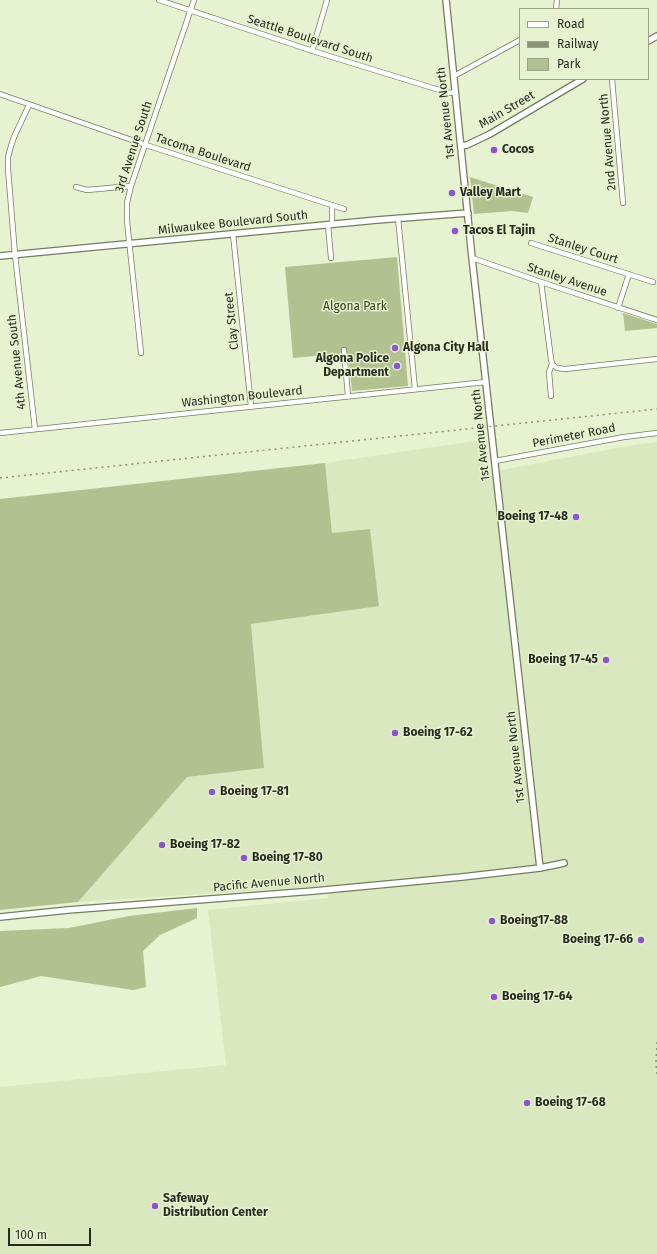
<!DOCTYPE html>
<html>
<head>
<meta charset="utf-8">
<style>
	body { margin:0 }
	#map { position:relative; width:657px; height:1254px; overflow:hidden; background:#e7f2d0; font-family:"Fira Sans",sans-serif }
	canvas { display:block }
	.legend { position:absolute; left:519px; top:8px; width:130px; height:72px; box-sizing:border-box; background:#e7f2d0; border:1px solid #9aa289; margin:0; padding:5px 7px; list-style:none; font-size:12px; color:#272b1e }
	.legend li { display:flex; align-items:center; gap:8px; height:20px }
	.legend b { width:20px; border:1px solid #9aa289 }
	.scale { position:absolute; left:8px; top:1228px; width:83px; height:18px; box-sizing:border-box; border:2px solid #272b1e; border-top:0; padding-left:5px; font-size:12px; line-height:14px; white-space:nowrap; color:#272b1e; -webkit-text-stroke:3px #e7f2d0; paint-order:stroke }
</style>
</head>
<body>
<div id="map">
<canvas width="657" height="1254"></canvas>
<ul class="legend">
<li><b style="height:5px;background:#fff"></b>Road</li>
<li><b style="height:5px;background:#8a927a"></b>Railway</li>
<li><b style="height:11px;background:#b1c18f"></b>Park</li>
</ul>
<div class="scale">100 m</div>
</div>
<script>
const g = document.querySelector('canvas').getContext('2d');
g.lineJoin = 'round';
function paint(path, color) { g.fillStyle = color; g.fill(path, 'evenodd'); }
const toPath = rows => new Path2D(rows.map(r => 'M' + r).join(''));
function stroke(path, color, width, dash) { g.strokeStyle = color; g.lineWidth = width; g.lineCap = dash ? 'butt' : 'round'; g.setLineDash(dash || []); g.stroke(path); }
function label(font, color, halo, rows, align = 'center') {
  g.font = font + ' "Fira Sans",sans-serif'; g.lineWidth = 3; g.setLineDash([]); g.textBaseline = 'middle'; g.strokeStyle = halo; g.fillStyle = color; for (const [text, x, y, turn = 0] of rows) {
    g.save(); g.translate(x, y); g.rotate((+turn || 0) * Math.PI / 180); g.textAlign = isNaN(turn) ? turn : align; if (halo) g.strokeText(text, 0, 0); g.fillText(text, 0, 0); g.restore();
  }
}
paint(toPath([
	[482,440,486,473,627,446,657,442,657,1254,0,1254,0,1087,226,1065,208,910,328,898,326,886,78,902,187,777,264,768,251,624,379,605,369,529,332,534,325,463]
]), '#dae8bf');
paint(toPath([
	[470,177,533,197,528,213,512,211,474,214],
	[397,257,408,386,352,391,348,353,293,358,285,267],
	[623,313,657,324,657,328,625,331],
	[325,463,332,533,370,529,379,606,251,624,264,768,187,777,78,902,0,910,0,499],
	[197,908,197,918,160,935,143,951,146,987,133,990,41,976,0,987,0,931,69,928,129,916]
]), '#b1c18f');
const minor = toPath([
	[159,0,316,52,449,93,455,92],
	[556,9,557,0],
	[312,51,327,0],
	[454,76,520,40],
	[612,79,623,203],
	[0,94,146,145,344,209],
	[29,105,14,137,11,146,8,157,8,169,15,255,35,429],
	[76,187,87,190,131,186],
	[398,218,415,389],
	[332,224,332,205],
	[328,225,331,258],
	[233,234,251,406],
	[531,243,653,282],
	[472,258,541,282,657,320],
	[541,282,551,359,552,364,549,372,551,396],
	[618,308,629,274],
	[344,350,348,396],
	[141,353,127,221,127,203,131,186,194,0],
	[552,364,557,368,565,369,657,359],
	[0,433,486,382],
	[495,461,624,437,657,433]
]);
const tertiary = toPath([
	[446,0,472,258,540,868],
	[648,41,657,36],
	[461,146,467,145,490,134,583,79],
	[0,256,377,220,468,213],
	[0,917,68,910,314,891,462,877,540,868,564,863]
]);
stroke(minor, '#737d5f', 6);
stroke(tertiary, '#737d5f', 8);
stroke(minor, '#fff', 4.5);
stroke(tertiary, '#fff', 5.5);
stroke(toPath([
	[0,478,657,409],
	[657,1042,656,1064,657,1074]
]), '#8a927a', 1.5, [2, 4]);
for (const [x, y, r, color] of [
	[494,150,4,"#8c55cc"],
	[452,193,4,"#8c55cc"],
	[455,231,4,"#8c55cc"],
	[395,348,4,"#8c55cc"],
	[397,366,4,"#8c55cc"],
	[576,517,4,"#8c55cc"],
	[606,660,4,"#8c55cc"],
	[395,733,4,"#8c55cc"],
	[212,792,4,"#8c55cc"],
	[162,845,4,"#8c55cc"],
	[244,858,4,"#8c55cc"],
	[492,921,4,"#8c55cc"],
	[641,940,4,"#8c55cc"],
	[494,997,4,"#8c55cc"],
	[527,1103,4,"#8c55cc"],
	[155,1206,4,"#8c55cc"]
]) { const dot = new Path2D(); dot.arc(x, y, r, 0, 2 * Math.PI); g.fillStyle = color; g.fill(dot); stroke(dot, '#e7f2d0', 1.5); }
label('12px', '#272b1e', '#e7f2d0', [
	["Seattle Boulevard South",310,39,18],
	["Main Street",507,110,-30],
	["1st Avenue North",446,113,-96],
	["2nd Avenue North",608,142,-95],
	["3rd Avenue South",134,147,-72],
	["Tacoma Boulevard",203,153,18],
	["Milwaukee Boulevard South",233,223,-6],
	["Stanley Court",583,249,18],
	["Stanley Avenue",567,280,18],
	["Clay Street",232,321,-96],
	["4th Avenue South",17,362,-96],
	["Washington Boulevard",242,397,-6],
	["1st Avenue North",481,435,-96],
	["Perimeter Road",574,436,-11],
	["1st Avenue North",516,757,-96],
	["Pacific Avenue North",269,883,-5]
]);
label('bold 12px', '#272b1e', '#e7f2d0', [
	["Cocos",502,150],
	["Valley Mart",460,193],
	["Tacos El Tajin",463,231],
	["Algona City Hall",403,348],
	["Algona Police",389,359,"right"],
	["Department",389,373,"right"],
	["Boeing 17-48",568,517,"right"],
	["Boeing 17-45",598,660,"right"],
	["Boeing 17-62",403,733],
	["Boeing 17-81",220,792],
	["Boeing 17-82",170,845],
	["Boeing 17-80",252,858],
	["Boeing17-88",500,921],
	["Boeing 17-66",633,940,"right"],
	["Boeing 17-64",502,997],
	["Boeing 17-68",535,1103],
	["Safeway",163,1199],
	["Distribution Center",163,1213]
], 'left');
label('12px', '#333d19', '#e7f2d0', [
	["Algona Park",355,307]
]);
</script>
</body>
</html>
